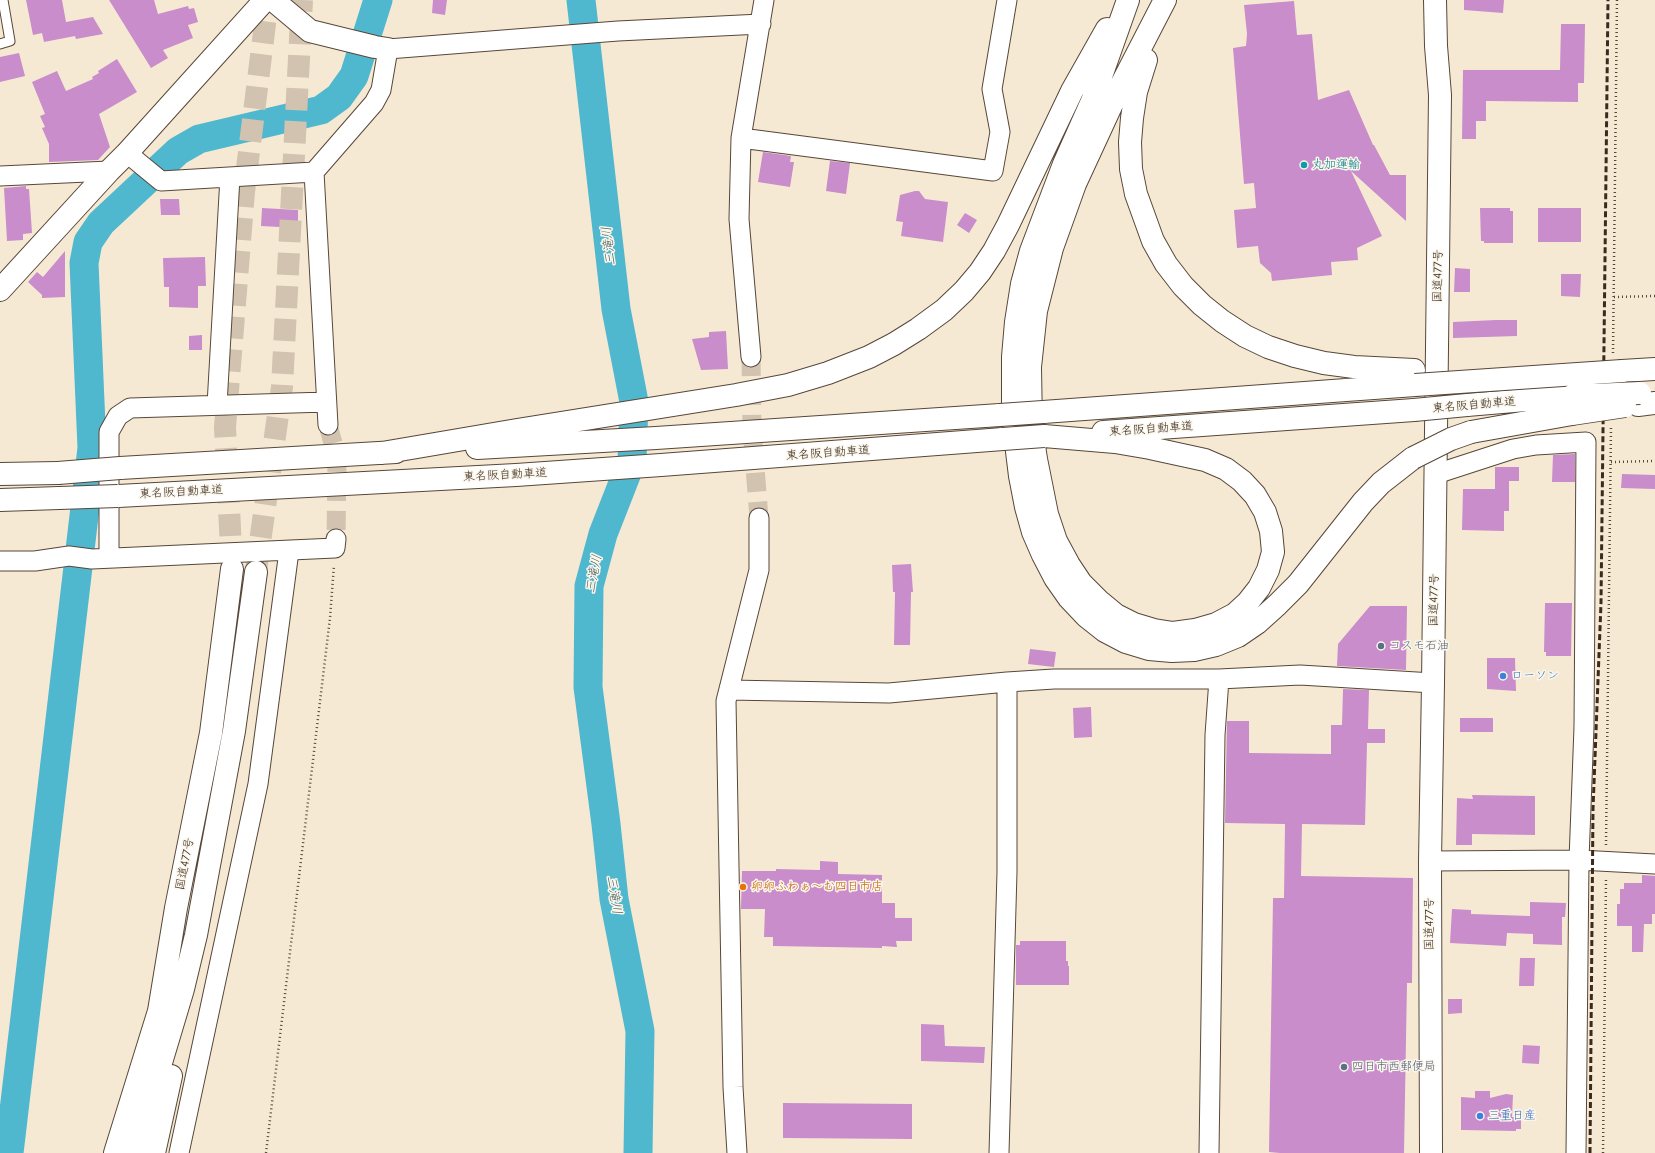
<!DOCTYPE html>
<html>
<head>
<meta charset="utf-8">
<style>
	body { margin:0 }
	canvas { display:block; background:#f6e9d3 }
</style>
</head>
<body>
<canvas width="1655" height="1153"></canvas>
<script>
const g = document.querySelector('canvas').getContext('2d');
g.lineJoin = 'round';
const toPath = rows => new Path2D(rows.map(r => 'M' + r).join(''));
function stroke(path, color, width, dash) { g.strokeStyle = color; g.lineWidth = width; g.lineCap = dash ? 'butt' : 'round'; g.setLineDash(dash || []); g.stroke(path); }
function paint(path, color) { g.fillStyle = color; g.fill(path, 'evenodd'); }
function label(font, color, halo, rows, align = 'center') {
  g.font = font + ' "Comic Neue","Klee One",sans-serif'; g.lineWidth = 3; g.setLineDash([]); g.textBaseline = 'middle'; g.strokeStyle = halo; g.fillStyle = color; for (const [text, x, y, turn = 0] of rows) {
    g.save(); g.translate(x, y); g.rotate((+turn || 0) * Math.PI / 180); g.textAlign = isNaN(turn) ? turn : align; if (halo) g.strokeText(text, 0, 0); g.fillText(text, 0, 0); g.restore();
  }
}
stroke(toPath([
	[581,0,616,309,634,402,632,460,603,534,589,586,588,687,606,824,614,899,640,1031,638,1153],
	[9,1153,92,448,84,263,88,242,101,223,178,151,199,139,321,110,339,97,354,76,378,0]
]), '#50b8ce', 29);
paint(toPath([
	[26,0,62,0,66,22,93,17,103,34,76,39,75,36,44,42,42,33,33,35],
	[109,0,154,0,158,14,188,6,189,9,194,8,198,22,188,25,193,38,163,50,168,58,151,68],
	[433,0,447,0,445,15,432,13],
	[1464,0,1504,0,1503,13,1464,10],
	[1294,1,1297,35,1312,34,1318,100,1349,90,1373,145,1374,145,1390,175,1406,175,1406,221,1351,171,1382,236,1357,248,1358,260,1331,262,1332,275,1272,281,1271,273,1260,263,1258,246,1237,248,1234,210,1256,208,1254,183,1244,184,1233,48,1246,46,1247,34,1244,5],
	[1561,24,1585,24,1584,83,1578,83,1578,102,1486,101,1486,121,1476,121,1476,139,1462,139,1463,70,1560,70],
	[19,53,25,76,0,82,0,57],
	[117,59,137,92,99,114,110,147,98,160,49,162,49,144,42,128,45,127,40,116,45,114,32,82,57,71,66,91,93,79,92,77,99,73,98,71],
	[763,152,791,156,790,162,794,162,790,187,758,182],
	[830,161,850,163,846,194,826,191],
	[26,186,26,189,29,189,32,233,23,234,23,240,7,241,4,188],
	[915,191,919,191,925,199,948,202,943,242,901,236,903,222,896,221,900,195],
	[160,199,179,199,180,215,161,215],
	[262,208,298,210,298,228,261,226],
	[1480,208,1510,208,1510,211,1513,211,1513,243,1484,243,1484,241,1481,241],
	[1538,208,1581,208,1581,242,1538,242],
	[965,213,977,220,969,233,957,225],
	[65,251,65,297,42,298,42,295,28,282,37,272,43,277],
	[205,257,206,286,198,286,198,308,169,307,169,287,164,287,163,258],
	[1455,268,1470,269,1470,292,1454,292],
	[1561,274,1581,274,1580,297,1561,296],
	[1496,320,1517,320,1517,336,1453,338,1453,322],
	[726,331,728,369,701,370,692,339,709,337,709,332],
	[202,335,202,350,189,350,189,336],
	[1575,454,1575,482,1552,482,1553,455],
	[1495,467,1519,467,1519,481,1509,481,1509,511,1504,511,1504,531,1462,530,1463,489,1495,489],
	[1622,474,1655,475,1655,489,1621,488],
	[911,564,913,592,911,592,910,645,894,645,895,592,893,592,892,565],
	[1545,603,1572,603,1571,656,1546,656,1546,652,1544,652],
	[1370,606,1407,606,1406,670,1337,666,1338,644],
	[1030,649,1056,652,1054,667,1028,664],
	[1487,658,1515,658,1516,691,1487,689],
	[1343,689,1369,690,1368,729,1385,729,1385,743,1367,743,1365,825,1302,824,1301,876,1413,878,1412,983,1407,983,1404,1153,1280,1153,1269,1152,1273,898,1284,898,1285,824,1225,823,1227,721,1249,721,1249,753,1331,754,1331,725,1342,725],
	[1091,707,1092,737,1074,738,1073,708],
	[1460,718,1493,718,1493,732,1460,732],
	[1472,795,1535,796,1535,835,1472,834,1472,845,1456,845,1457,798,1473,799],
	[820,861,838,862,838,874,882,875,882,903,895,903,895,918,912,918,912,941,896,941,897,947,882,946,882,948,773,946,773,937,764,937,765,909,741,909,742,871,776,871,776,869,820,870],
	[1642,875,1655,876,1655,914,1652,914,1652,924,1644,924,1643,952,1632,952,1632,926,1617,926,1617,904,1620,904,1620,889,1624,889,1624,883,1642,883],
	[1530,902,1566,903,1565,917,1562,917,1562,945,1533,944,1533,934,1507,933,1506,946,1450,943,1452,909,1471,910,1471,914,1530,916],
	[1020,941,1066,941,1066,961,1068,961,1068,966,1069,966,1069,985,1016,985,1016,945,1020,945],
	[1520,958,1535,958,1534,986,1519,986],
	[1448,999,1462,999,1462,1013,1448,1014],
	[921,1024,944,1025,945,1046,985,1047,984,1063,921,1061],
	[1523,1045,1540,1046,1539,1064,1522,1063],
	[1475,1091,1490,1091,1490,1098,1506,1094,1513,1095,1512,1117,1521,1117,1521,1129,1516,1129,1516,1131,1461,1130,1461,1097,1475,1098],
	[783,1103,912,1104,912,1139,783,1138]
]), '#c98dcb');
stroke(toPath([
	[751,357,752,430,759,518],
	[328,425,337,458,336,539]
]), '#d1c3af', 19, [19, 10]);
stroke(toPath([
	[232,569,225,427,244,192,268,0],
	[256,570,282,387,302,0]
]), '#d1c3af', 22, [22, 11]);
const service = toPath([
	[0,44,10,41,3,0]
]);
const minor = toPath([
	[741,138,993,171,1000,132,992,89,1007,0],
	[127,153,161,181,314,172],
	[0,176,109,171],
	[751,357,739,219,741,138,764,0],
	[217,405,230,177],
	[328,425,314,172,374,103,381,90,388,49,618,31,761,24],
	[1436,474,1513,449,1536,445,1586,442,1584,727,1579,860,1576,1153],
	[109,558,109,432,118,416,130,408,326,402],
	[0,561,35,561,69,556,92,559,335,548,336,539],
	[729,690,889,693,1007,682,1054,679,1219,679,1300,675,1433,683],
	[1430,861,1579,860,1655,864],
	[179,1153,258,784,289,551],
	[737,1153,733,1087,726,701,759,570,759,518],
	[999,1153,1007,872,1007,682],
	[1209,1153,1215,735,1219,679]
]);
const tertiary = toPath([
	[273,0,310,31,375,47,388,49],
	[0,290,109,171,127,153,265,0]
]);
const trunk = toPath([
	[115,1153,159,1011,176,908,211,733,232,569],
	[134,1153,183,989,196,935,234,731,256,572],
	[154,1153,171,1076],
	[1431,1153,1430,861,1433,683,1440,95,1436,46,1435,0]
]);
const motorway = toPath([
	[1128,0,1093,99,1064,164,1031,251,1022,284,1016,322,1013,357,1013,419,1020,476,1026,507,1033,532,1043,555,1055,578,1069,598,1086,616,1105,631,1126,642,1149,649,1172,651,1194,650,1216,645,1238,636,1257,623,1277,605,1298,584,1363,502,1381,483,1413,458],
	[1146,60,1136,92,1132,118,1130,142,1131,169,1136,194,1153,241,1166,264,1183,286,1202,305,1222,321,1245,336,1268,347,1295,356,1324,363,1354,367,1414,370],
	[1622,371,1655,369],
	[1467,405,1572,396],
	[1638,405,1655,403],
	[1043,412,1415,385],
	[1103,432,1414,410],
	[1471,432,1572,414],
	[1044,436,1115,442,1150,448,1205,460,1226,469,1242,481,1255,495,1265,512,1271,531,1273,552,1268,570,1259,588,1248,602,1235,614,1216,624,1195,630,1173,633,1154,630,1134,624,1116,615,1099,601,1081,583,1069,565,1056,541,1047,514,1036,459,1031,426,1030,367,1036,311,1052,248,1075,184,1118,91,1165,0],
	[477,448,656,438,1000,415],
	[382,453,517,430,736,395,788,385,828,373,869,357,894,344,918,329,944,310,964,291,980,272,994,251,1008,225,1072,91,1107,29],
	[120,468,396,452],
	[0,474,58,473],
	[118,496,516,475,661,465,1003,439],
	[0,500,59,498]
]);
stroke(service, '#574739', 11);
stroke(minor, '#574739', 21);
stroke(tertiary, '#574739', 24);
stroke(trunk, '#574739', 24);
stroke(motorway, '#574739', 24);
stroke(toPath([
	[1614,297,1655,296],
	[1613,353,1617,0],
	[1611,462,1655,461],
	[1606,845,1611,426],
	[266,1153,330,618,334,565],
	[1603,1153,1606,878]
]), '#574739', 2.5, [1, 3]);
stroke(service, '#fff', 9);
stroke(minor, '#fff', 19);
stroke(tertiary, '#fff', 22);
stroke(trunk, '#fff', 22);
stroke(motorway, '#fff', 22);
stroke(toPath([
	[1590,1153,1593,809,1601,603,1608,0]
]), '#3b2a1e', 3, [6, 3]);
const motorwayBridge = toPath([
	[1415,385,1622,371],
	[1572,396,1640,393],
	[1414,410,1467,405],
	[1572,414,1625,406],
	[1000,415,1043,412],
	[1003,439,1044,436],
	[1413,458,1451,439,1471,432],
	[58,473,120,468],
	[59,498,118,496]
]);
stroke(motorwayBridge, '#574739', 24, []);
stroke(motorwayBridge, '#fff', 22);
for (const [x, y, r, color] of [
	[1304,165,4,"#0f9aa8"],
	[1381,646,4,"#5c6f8a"],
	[1503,676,4,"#3f7fe0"],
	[743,887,4,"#e8710a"],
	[1344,1067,4,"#5c6f8a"],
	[1480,1116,4,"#3f7fe0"]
]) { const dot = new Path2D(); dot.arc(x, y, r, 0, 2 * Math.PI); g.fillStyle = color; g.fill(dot); stroke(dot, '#fbf7ec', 1.5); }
label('12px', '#0d838f', '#fbf7ec', [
	["丸加運輸",1312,165]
], 'left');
label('12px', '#3b2a1e', '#fbf7ec', [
	["国道477号",1438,276,-89],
	["東名阪自動車道",1474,405,-5],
	["東名阪自動車道",1151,429,-4],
	["東名阪自動車道",828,453,-4],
	["東名阪自動車道",505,475,-3],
	["東名阪自動車道",181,492,-3],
	["国道477号",1434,600,-89],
	["国道477号",185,864,-79],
	["国道477号",1430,924,-90]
]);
label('12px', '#4e5e75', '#fbf7ec', [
	["コスモ石油",1389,646],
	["四日市西郵便局",1352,1067]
], 'left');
label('12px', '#366cbe', '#fbf7ec', [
	["ローソン",1511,676],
	["三重日産",1488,1116]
], 'left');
label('12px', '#c56008', '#fbf7ec', [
	["卵卵ふわぁ～む四日市店",751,887]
], 'left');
label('italic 13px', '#425c5c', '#fbf7ec', [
	["三滝川",609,246,-97],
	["三滝川",594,574,-79],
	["三滝川",614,895,81]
]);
</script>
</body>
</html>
